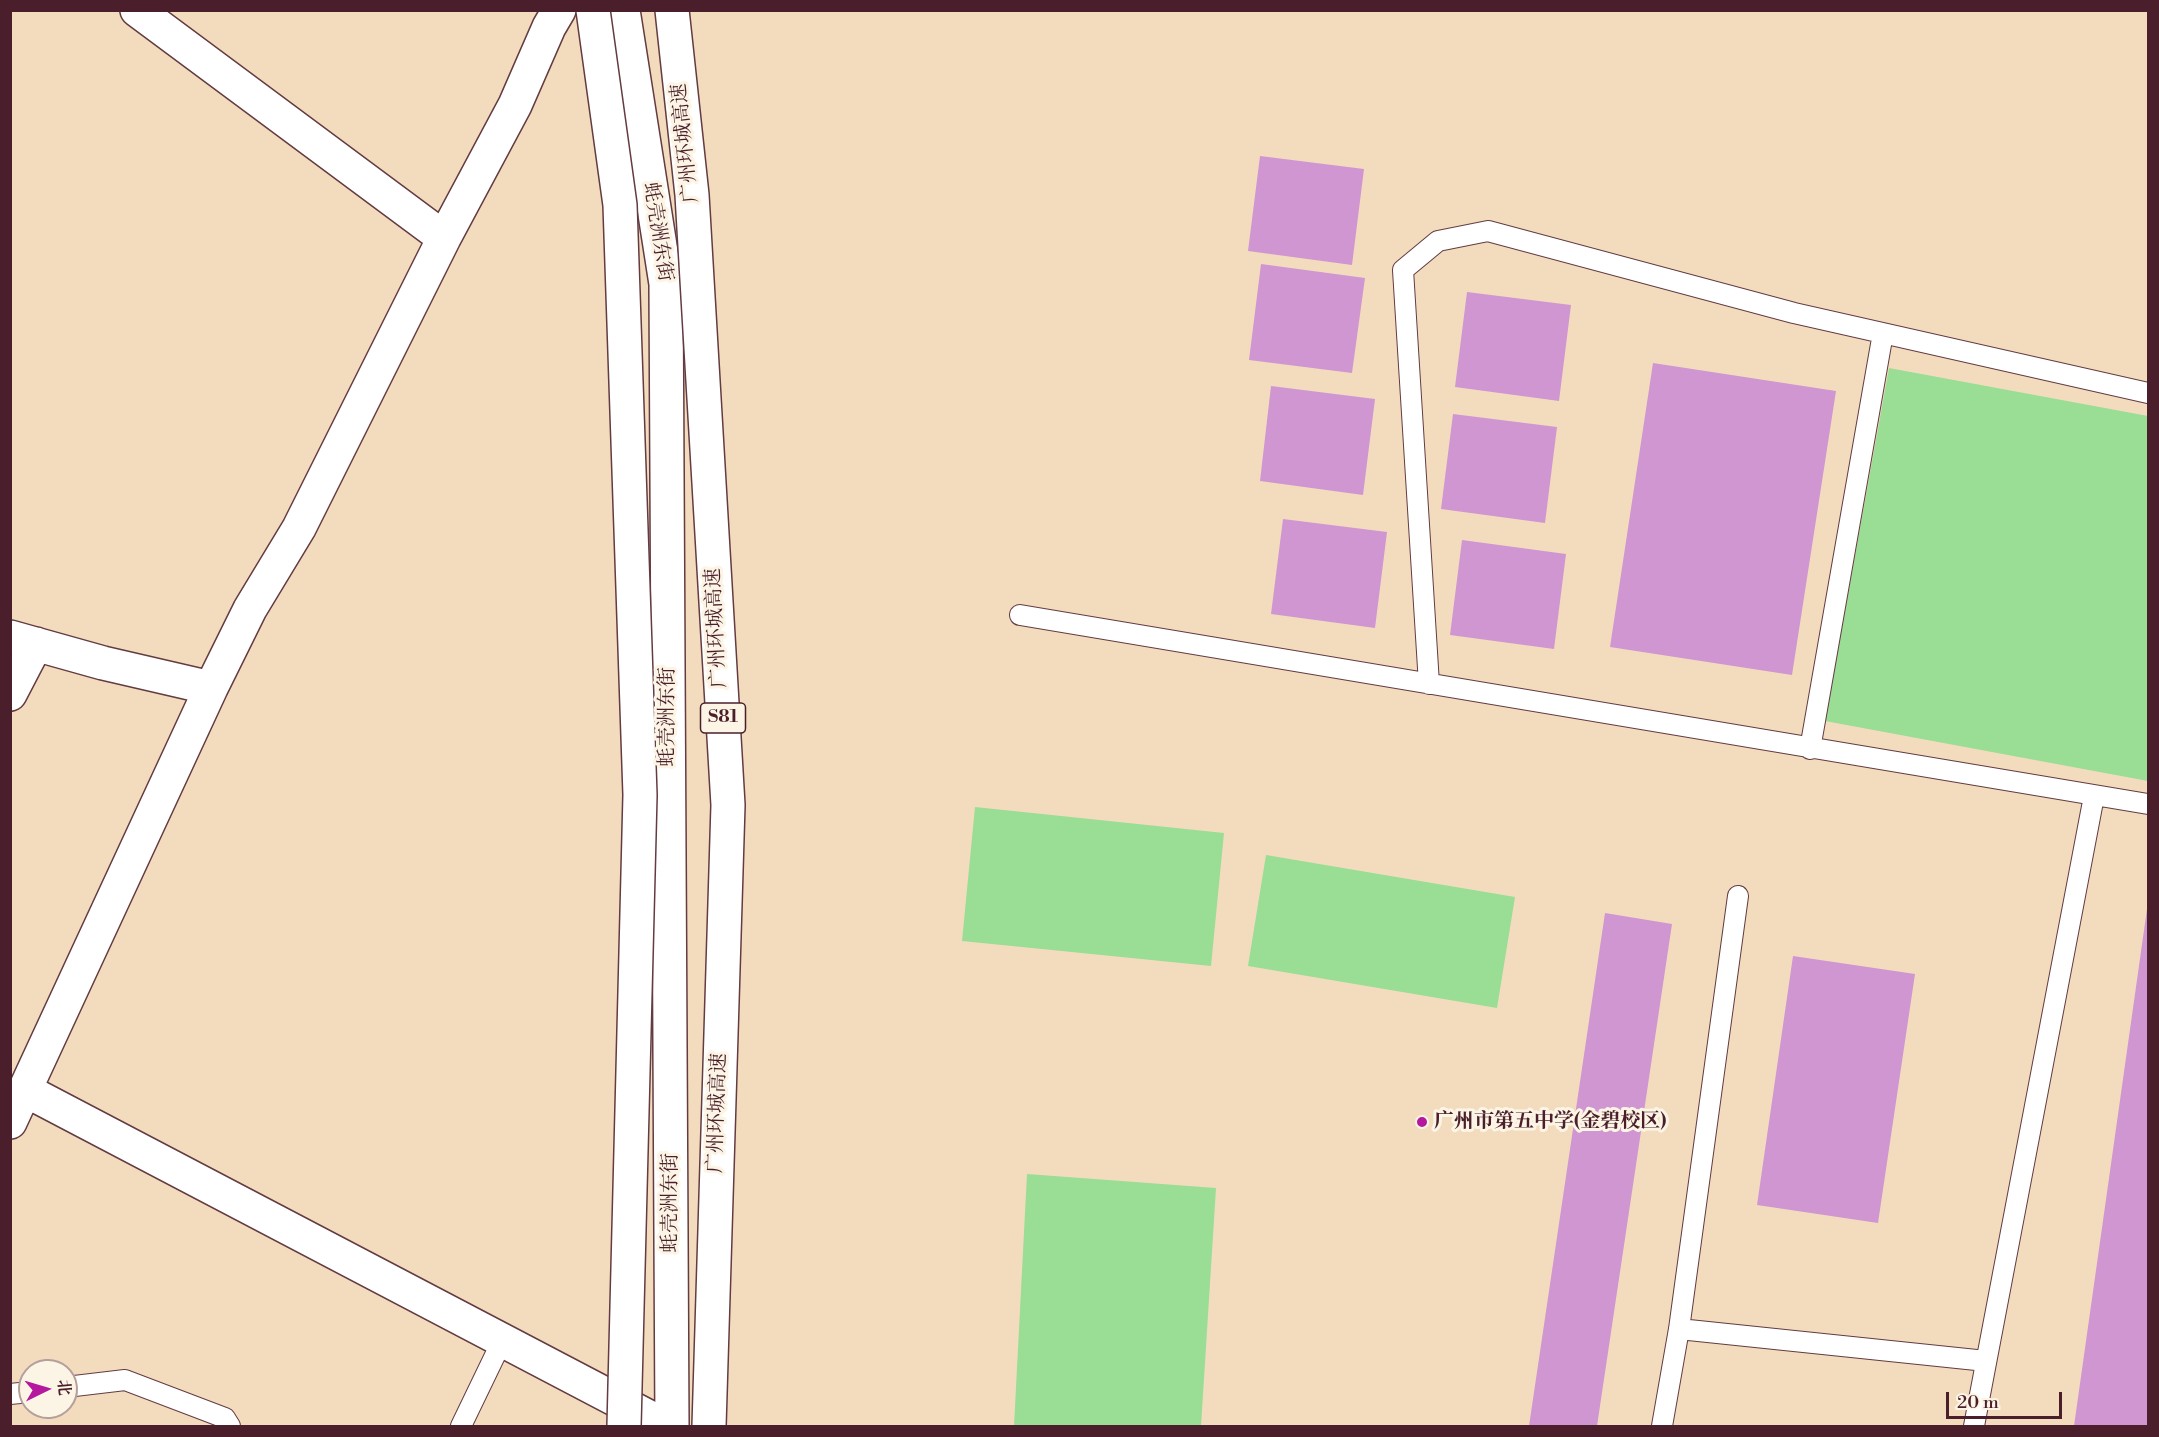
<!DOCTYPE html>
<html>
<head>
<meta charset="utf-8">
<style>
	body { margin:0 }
	#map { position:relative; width:2159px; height:1437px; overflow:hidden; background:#f3dcbe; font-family:"Libre Bodoni","Noto Serif SC",serif }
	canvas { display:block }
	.frame { position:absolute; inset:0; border:12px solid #4a1f2b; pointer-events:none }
	.north { position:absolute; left:18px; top:1359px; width:60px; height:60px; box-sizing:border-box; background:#fcf5e5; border:2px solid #b59f9b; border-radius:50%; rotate:85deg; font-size:16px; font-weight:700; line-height:24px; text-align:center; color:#4a1f2b }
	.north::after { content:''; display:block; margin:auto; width:21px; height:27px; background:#b5179e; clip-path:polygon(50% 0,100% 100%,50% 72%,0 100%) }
	.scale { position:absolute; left:1946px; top:1392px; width:116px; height:27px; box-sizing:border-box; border:3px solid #4a1f2b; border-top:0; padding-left:8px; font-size:18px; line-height:21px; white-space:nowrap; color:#4a1f2b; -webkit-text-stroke:4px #fcf5e5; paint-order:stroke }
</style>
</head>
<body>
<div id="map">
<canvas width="2159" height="1437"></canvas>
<div class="frame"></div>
<div class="north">北</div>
<div class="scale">20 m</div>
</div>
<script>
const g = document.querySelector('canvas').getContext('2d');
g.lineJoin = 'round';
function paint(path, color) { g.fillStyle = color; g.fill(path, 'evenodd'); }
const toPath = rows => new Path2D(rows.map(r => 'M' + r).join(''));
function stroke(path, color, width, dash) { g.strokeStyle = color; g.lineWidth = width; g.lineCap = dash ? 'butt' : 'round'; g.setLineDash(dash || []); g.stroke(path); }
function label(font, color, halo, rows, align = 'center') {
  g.font = font + ' "Libre Bodoni","Noto Serif SC",serif'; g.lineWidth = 6; g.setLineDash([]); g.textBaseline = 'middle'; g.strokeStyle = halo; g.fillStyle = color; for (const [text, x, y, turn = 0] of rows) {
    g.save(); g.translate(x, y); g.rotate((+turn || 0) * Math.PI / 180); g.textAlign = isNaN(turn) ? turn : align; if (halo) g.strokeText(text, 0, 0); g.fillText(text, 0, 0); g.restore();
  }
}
paint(toPath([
	[1889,368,2148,416,2148,781,1825,721],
	[975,807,1224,833,1211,966,962,941],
	[1266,855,1515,897,1497,1008,1248,966],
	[1027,1174,1216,1188,1201,1426,1014,1426]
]), '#9add95');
paint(toPath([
	[1260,156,1364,169,1352,265,1248,251],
	[1261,264,1365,278,1352,373,1249,360],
	[1467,292,1571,305,1559,401,1455,387],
	[1653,363,1836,391,1792,675,1610,647],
	[1271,386,1375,399,1363,495,1260,481],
	[1453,414,1557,427,1545,523,1441,509],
	[1283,519,1387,532,1375,628,1271,614],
	[1462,540,1566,554,1554,649,1450,635],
	[2147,909,2148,1426,2074,1426],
	[1605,913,1672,924,1597,1426,1529,1426],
	[1793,956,1915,974,1878,1223,1757,1205]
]), '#cf96d2');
const lane = toPath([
	[1020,615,2148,804],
	[1429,684,1403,270,1438,241,1488,231,1794,313,2148,393],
	[1810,749,1883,333],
	[1679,1329,1986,1361],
	[66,1387,125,1380,225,1418,230,1426],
	[10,1394,30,1392],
	[461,1426,502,1341],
	[1662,1426,1679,1329,1738,896],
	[1974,1426,2094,796]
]);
const street = toPath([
	[137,10,444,238],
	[623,10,666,284,672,1426],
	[10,637,103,663,211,688,250,609,299,528,444,238,515,105,549,27,559,10],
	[10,694,36,644],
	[25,1090,666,1426],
	[10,1122,211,688]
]);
stroke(lane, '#633b41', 22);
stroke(street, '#633b41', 36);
stroke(lane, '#fff', 20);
stroke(street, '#fff', 33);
const highwayBridge = toPath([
	[593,10,620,205,640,795,624,1426],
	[672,10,692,195,728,805,709,1426]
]);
stroke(highwayBridge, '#633b41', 36, []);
stroke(highwayBridge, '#fff', 33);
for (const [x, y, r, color] of [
	[1422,1122,6,"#b5179e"]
]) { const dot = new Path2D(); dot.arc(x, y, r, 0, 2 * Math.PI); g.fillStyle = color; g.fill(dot); stroke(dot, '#fcf5e5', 2); }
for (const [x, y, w] of [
	[723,718,45]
]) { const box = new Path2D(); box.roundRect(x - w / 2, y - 15, w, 30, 4.5); g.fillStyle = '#fcf5e5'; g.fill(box); stroke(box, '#4a1f2b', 1.5); }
label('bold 18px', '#4a1f2b', null, [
	["S81",723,718]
]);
label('20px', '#4a1f2b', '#fcf5e5', [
	["广州环城高速",686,143,-96],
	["蚝壳洲东街",657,232,81],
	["广州环城高速",717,628,-93],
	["蚝壳洲东街",668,717,-90],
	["广州环城高速",718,1113,-88],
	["蚝壳洲东街",671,1203,-90]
]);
label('bold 20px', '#4a1f2b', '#fcf5e5', [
	["广州市第五中学(金碧校区)",1434,1122]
], 'left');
</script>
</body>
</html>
